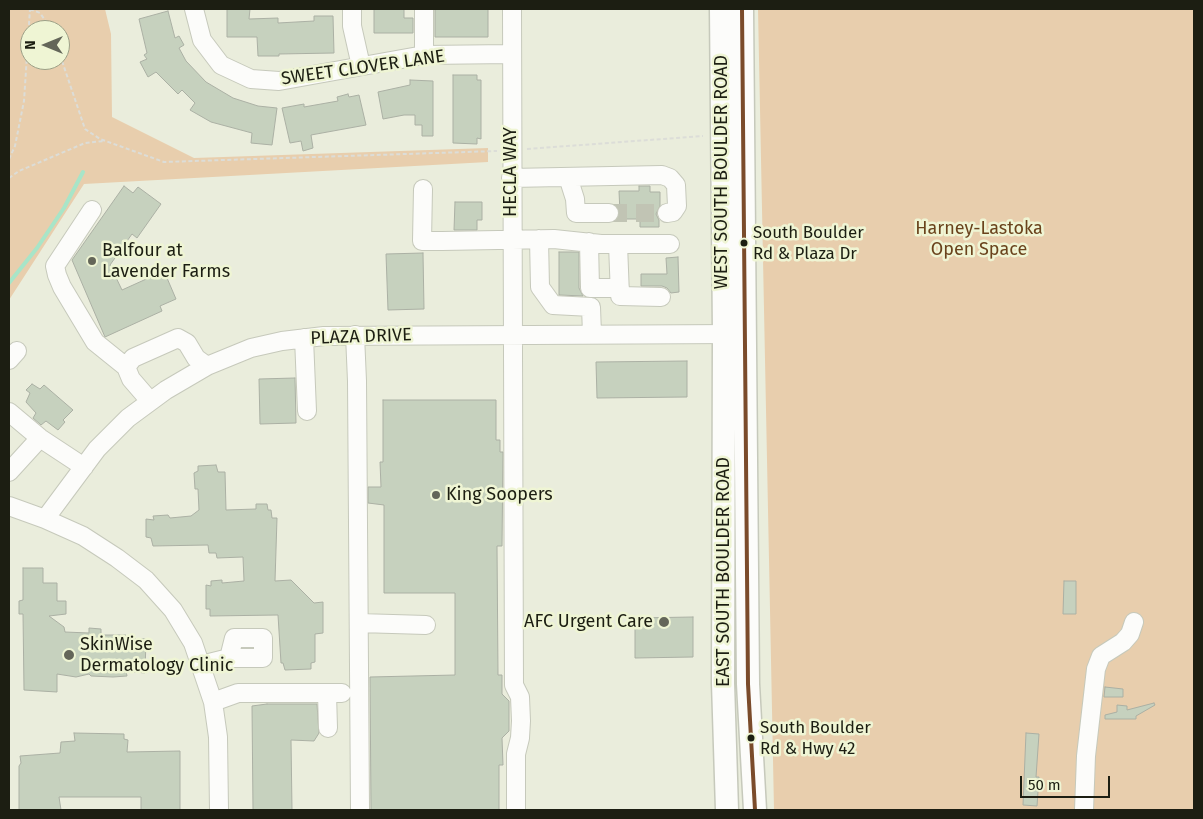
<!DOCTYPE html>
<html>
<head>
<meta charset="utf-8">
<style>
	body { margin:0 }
	#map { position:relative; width:1203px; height:819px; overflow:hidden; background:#eaeddc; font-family:"Fira Sans",sans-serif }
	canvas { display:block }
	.frame { position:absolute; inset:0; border:10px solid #1c1e12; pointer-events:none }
	.north { position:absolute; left:20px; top:20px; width:50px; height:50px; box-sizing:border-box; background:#eff5d4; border:1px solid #9b9f86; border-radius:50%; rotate:270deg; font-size:14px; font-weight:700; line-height:20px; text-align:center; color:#1c1e12 }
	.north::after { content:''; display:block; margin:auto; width:18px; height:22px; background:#646659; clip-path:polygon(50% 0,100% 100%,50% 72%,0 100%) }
	.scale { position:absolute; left:1020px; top:776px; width:90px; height:22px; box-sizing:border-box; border:2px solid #1c1e12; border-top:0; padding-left:6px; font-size:15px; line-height:18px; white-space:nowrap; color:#1c1e12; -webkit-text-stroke:4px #eff5d4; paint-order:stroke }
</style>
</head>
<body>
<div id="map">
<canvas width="1203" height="819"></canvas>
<div class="frame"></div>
<div class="north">N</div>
<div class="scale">50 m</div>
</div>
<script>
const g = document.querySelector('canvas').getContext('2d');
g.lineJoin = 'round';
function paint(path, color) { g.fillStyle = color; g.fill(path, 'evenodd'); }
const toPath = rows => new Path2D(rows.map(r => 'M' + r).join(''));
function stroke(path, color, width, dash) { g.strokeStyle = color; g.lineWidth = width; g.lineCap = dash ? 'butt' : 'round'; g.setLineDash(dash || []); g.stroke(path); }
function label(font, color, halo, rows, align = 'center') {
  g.font = font + ' "Fira Sans",sans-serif'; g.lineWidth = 5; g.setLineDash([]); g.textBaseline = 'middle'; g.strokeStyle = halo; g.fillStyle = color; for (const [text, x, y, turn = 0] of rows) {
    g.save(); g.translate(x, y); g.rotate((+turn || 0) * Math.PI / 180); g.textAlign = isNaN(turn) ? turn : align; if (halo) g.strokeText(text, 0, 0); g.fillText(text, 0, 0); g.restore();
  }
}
paint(toPath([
	[9,9,105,9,111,34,112,117,194,158,488,148,488,162,84,184,9,300],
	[30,30,60,30,60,60,30,60],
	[758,9,1194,9,1194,810,774,810]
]), '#e8cead');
stroke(toPath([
	[9,283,37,248,64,208,83,172]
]), '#a8e5c8', 4);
const building = toPath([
	[227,9,250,9,249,19,278,18,278,23,314,21,314,16,333,16,334,53,279,54,279,56,258,56,257,37,227,37,227,9],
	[374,9,404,9,404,18,413,18,413,33,374,33,374,9],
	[435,9,488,9,488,37,435,37,435,9],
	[168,11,175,38,179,36,184,45,179,48,186,61,206,82,233,98,258,106,277,108,272,145,251,143,252,133,211,122,190,110,195,103,182,90,178,94,156,72,148,77,140,62,147,59,144,55,147,53,139,19,168,11],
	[453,75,477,75,477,80,481,80,481,139,477,138,477,144,453,143,453,75],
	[410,80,433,81,433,136,422,136,422,125,415,125,415,115,404,115,383,119,378,92,410,85,410,80],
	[348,94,349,97,359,95,366,125,311,135,313,148,303,151,301,141,290,143,282,108,304,104,304,107,338,101,337,97,348,94],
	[124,186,133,193,138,187,161,204,137,238,132,234,110,265,122,290,164,271,176,299,160,306,162,311,105,337,72,260,124,186],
	[639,186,650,186,650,192,660,192,660,206,656,214,659,220,659,227,640,227,640,219,618,219,620,213,619,191,639,191,639,186],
	[455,202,482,202,482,220,477,220,477,230,454,230,455,202],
	[559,252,579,252,579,288,583,296,559,295,559,252],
	[423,253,424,309,388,310,386,254,423,253],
	[678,257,679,292,671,293,667,288,662,286,641,286,641,274,667,274,666,258,678,257],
	[687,361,687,397,597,398,596,362,687,361],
	[295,378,296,423,260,424,259,379,295,378],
	[32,384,40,389,44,385,73,410,63,420,65,422,58,430,46,421,41,425,33,418,36,413,26,402,30,393,26,390,32,384],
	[383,400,496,400,496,440,500,440,500,452,503,452,502,546,497,546,498,675,502,675,502,694,509,701,509,731,502,738,503,765,499,765,499,810,371,810,370,677,455,675,455,593,384,593,384,505,368,503,368,487,381,487,380,462,383,462,383,400],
	[216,465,218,472,225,472,226,510,256,509,256,504,267,504,268,510,271,510,272,518,277,518,275,581,291,580,314,603,323,602,323,633,315,634,315,662,311,663,311,669,285,670,283,663,281,663,278,615,210,616,210,609,206,609,206,585,211,586,211,581,222,580,222,583,244,581,243,557,217,558,216,553,209,553,208,545,153,546,151,538,146,537,146,519,154,520,153,516,168,515,170,518,191,516,199,510,198,489,195,489,194,473,198,471,198,466,216,465],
	[23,568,43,568,43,583,57,583,57,601,66,601,66,614,49,616,64,627,65,632,89,633,89,628,101,629,101,635,126,635,127,638,146,639,145,673,126,671,127,676,113,677,91,676,89,674,76,677,57,674,57,692,24,690,23,614,19,614,19,601,23,600,23,568],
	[1064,581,1076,581,1076,614,1063,614,1064,581],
	[693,617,693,657,635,658,635,618,693,617],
	[1105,687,1123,689,1123,697,1104,697,1105,687],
	[1154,703,1155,705,1136,716,1136,719,1105,719,1105,715,1117,712,1117,705,1127,706,1127,710,1154,703],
	[267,704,317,704,319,733,314,741,291,740,292,810,253,810,252,706,267,704],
	[74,733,124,734,124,739,128,740,127,752,180,751,180,810,141,810,141,797,59,797,61,810,19,810,19,766,21,763,20,756,60,753,61,742,75,741,74,733],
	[1026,733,1039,734,1036,777,1039,777,1037,806,1023,805,1026,733]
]);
paint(building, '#c6d1be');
stroke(building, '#abb0a4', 1);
stroke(toPath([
	[609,213,667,213]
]), '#c1c4b4', 18, [18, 9]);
const minor = toPath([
	[194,9,202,40,221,65,251,79,279,81,424,55,511,54],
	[352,9,352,26,361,66],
	[424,9,424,55],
	[512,9,514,685,520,697,521,721,520,738,516,754,516,810],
	[568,177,575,199,576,213,609,213],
	[511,178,662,175,670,178,676,185,677,206,673,212,667,213],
	[423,189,422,241,452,241],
	[92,210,55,266,57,275,62,287,95,342,126,367],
	[539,239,540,287,553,305,591,307,592,334],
	[442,241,554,239,601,244,670,244],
	[589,242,590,288,620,288],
	[618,244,620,296,661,297],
	[355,335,357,381,360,810],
	[304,338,307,411],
	[9,360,17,351],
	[150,401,131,379,126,367,133,358,178,338,187,343,196,358,207,366],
	[9,412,40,438,84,467],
	[9,472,40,438],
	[9,506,45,519,83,536,117,558,146,580,173,610,193,643,213,702,218,737,219,810],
	[45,519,97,449,128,418,166,390,207,366,251,348,282,341,324,336,736,334],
	[359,623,426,625],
	[201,665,229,658,263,658,263,638,234,638,229,658],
	[327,693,328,728],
	[213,702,238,693,342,693],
	[1084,810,1086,756,1096,669,1101,656,1123,642,1130,634,1134,622]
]);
const major = toPath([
	[721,9,724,334,723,683,727,810],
	[742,9,748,684,755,810]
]);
stroke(minor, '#c6c9bb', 20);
stroke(major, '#c6c9bb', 25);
stroke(toPath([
	[30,9,40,13,52,30],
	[60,55,85,129,100,139,164,162,497,151],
	[527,149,703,136],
	[9,159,15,146,24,101,30,9],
	[9,178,19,171,85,143,104,141]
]), '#dcddd8', 2, [4, 2.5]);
stroke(minor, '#fcfcfa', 18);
stroke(major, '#fcfcfa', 22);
stroke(toPath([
	[742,9,748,684,755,810]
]), '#7a4b2a', 4);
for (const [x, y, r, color] of [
	[744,243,4.5,"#1c1e12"],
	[92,261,5,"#646659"],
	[436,495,5,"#646659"],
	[664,622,6,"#646659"],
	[69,655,6,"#646659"],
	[751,738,4.5,"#1c1e12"]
]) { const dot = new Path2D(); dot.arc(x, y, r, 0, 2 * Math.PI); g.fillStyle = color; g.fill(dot); stroke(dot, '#eff5d4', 2); }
label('17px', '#1c1e12', '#eff5d4', [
	["South Boulder",753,233],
	["Rd & Plaza Dr",753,254],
	["South Boulder",760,728],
	["Rd & Hwy 42",760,749]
], 'left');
label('18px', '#1c1e12', '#eff5d4', [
	["SWEET CLOVER LANE",363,68,-8],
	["HECLA WAY",511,172,-90],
	["WEST SOUTH BOULDER ROAD",722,172,-90],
	["PLAZA DRIVE",361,337,-2],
	["EAST SOUTH BOULDER ROAD",724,572,-90]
]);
label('18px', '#6a431c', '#eff5d4', [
	["Harney-Lastoka",979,229],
	["Open Space",979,250]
]);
label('18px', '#1c1e12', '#eff5d4', [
	["Balfour at",102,251],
	["Lavender Farms",102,272],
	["King Soopers",446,495],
	["AFC Urgent Care",653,622,"right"],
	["SkinWise",80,645],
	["Dermatology Clinic",80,666]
], 'left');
</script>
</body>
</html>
